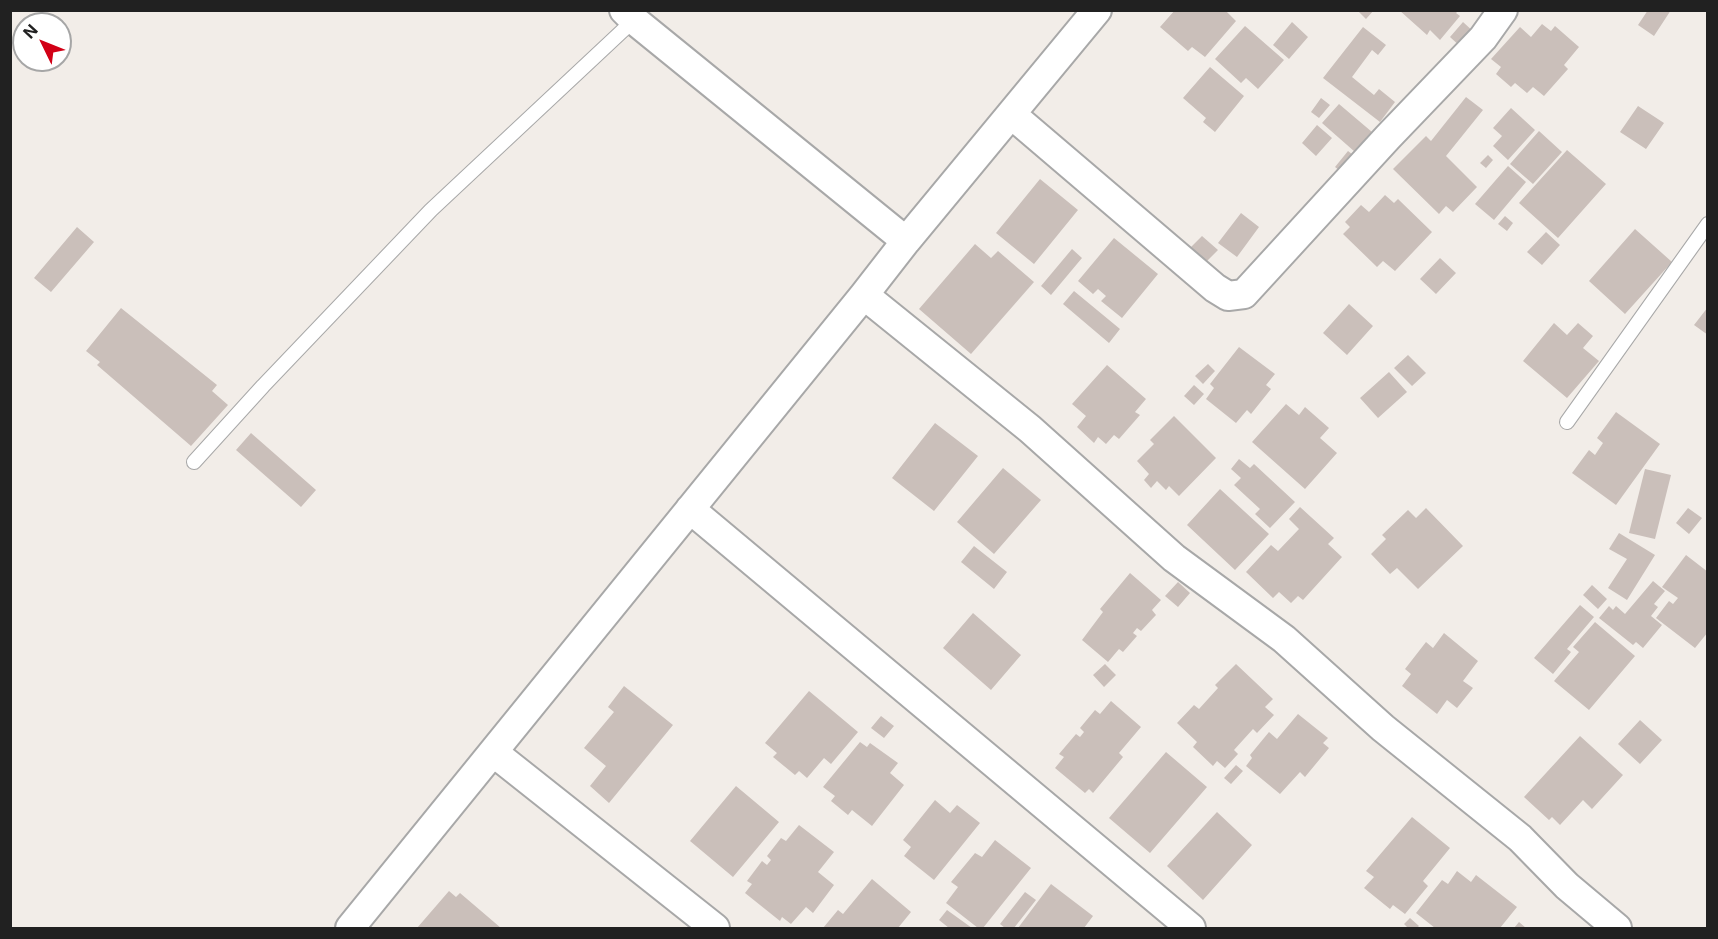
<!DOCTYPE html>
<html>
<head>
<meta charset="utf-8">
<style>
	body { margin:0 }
	#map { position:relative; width:1718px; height:939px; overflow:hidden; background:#f2ede8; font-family:Inter,sans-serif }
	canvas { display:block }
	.frame { position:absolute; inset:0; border:12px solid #212121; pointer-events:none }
	.north { position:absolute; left:12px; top:12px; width:60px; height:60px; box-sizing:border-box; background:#fff; border:2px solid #a6a6a6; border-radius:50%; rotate:313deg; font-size:16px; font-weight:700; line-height:24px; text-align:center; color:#212121 }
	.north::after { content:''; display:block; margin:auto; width:21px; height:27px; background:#d20016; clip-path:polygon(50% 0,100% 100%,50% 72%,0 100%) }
</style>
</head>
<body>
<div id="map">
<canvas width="1718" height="939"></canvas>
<div class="frame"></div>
<div class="north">N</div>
</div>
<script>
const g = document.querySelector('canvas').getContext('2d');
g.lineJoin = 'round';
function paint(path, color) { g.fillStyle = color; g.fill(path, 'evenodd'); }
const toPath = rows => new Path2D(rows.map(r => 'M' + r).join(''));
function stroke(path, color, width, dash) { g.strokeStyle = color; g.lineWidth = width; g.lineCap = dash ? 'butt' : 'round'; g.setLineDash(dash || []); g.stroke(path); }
paint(toPath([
	[1175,10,1225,10,1236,21,1205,57,1192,47,1188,51,1160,27],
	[1357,10,1374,10,1366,19],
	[1399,10,1459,10,1456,13,1460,16,1440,40,1430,30,1427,35],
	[1648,10,1671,10,1654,36,1638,25],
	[1292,22,1308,37,1289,59,1273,45],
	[1463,22,1475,33,1462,48,1450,37],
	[1542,24,1551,31,1555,26,1579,47,1564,65,1568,69,1544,96,1533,87,1527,93,1515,83,1511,87,1496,74,1501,67,1491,59,1520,27,1531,37],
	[1245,26,1284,60,1258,89,1246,78,1241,83,1215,59],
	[1363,27,1386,45,1378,55,1372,50,1352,77,1374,95,1379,89,1395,102,1380,122,1323,78],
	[1210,67,1244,96,1215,132,1203,122,1206,118,1183,98],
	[1466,97,1483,110,1446,156,1477,187,1453,212,1446,206,1439,214,1393,169,1426,136,1431,141],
	[1321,98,1330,105,1319,118,1311,112],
	[1339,104,1372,132,1355,152,1322,123],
	[1638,106,1664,123,1646,149,1620,132],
	[1511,108,1535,130,1508,160,1493,146,1502,136,1493,128],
	[1317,125,1332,138,1316,156,1302,143],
	[1539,131,1562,152,1533,184,1510,164],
	[1567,150,1606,184,1558,238,1519,203],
	[1348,151,1357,158,1344,174,1335,167],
	[1488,155,1493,160,1486,168,1480,163],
	[1508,166,1526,182,1494,220,1475,204],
	[1040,179,1078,210,1034,264,996,233],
	[1385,195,1394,203,1398,199,1432,232,1395,271,1383,261,1377,267,1343,234,1350,227,1345,222,1361,205,1369,212],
	[1241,213,1259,227,1237,257,1218,243],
	[1505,216,1513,223,1507,231,1498,224],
	[77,227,94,242,51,292,34,278],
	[1635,229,1672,262,1625,314,1589,281],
	[1546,232,1560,245,1542,265,1527,252],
	[1202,236,1218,250,1205,263,1189,249],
	[1114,238,1158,274,1122,318,1101,301,1106,296,1098,289,1093,294,1078,281],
	[975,244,991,258,998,251,1034,282,971,354,919,309],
	[1072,249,1082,258,1051,295,1041,286],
	[1440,258,1456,273,1436,294,1420,279],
	[1074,291,1120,329,1109,343,1063,304],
	[1349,304,1373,326,1347,355,1323,333],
	[1708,307,1708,335,1694,325],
	[121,308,217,385,212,391,228,405,191,446,97,365,100,362,86,351],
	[1554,323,1567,335,1578,323,1593,336,1583,348,1599,361,1567,398,1523,361],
	[1239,347,1275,374,1266,385,1271,389,1251,414,1247,410,1236,423,1206,399,1214,388,1210,384],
	[1408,355,1426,373,1412,386,1394,368],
	[1208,364,1215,371,1203,384,1195,376],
	[1107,365,1146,399,1135,412,1140,415,1119,439,1114,435,1106,444,1098,437,1094,443,1077,427,1086,416,1072,404],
	[1389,372,1407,392,1378,418,1360,398],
	[1194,385,1204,394,1194,405,1184,396],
	[1286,404,1299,415,1305,407,1329,428,1320,438,1337,453,1305,489,1252,442],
	[1616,412,1660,444,1616,505,1572,473,1589,450,1595,455,1603,443,1597,438],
	[1174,416,1216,458,1179,496,1169,486,1166,490,1157,481,1151,488,1144,480,1149,474,1137,461,1154,444,1150,440],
	[935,423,978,456,934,511,892,478],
	[251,433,316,490,301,507,236,450],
	[1239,459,1250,468,1254,464,1295,502,1270,528,1255,514,1260,509,1234,485,1241,478,1231,469],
	[1003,468,1041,500,994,554,957,522],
	[1645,469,1671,475,1655,539,1629,533],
	[1220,489,1269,534,1235,570,1187,525],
	[1300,507,1334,538,1328,544,1342,557,1303,600,1298,596,1291,603,1279,592,1273,598,1246,572,1271,545,1278,551,1299,529,1289,519],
	[1426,508,1463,546,1418,589,1397,568,1390,574,1371,554,1386,539,1382,535,1408,510,1416,518],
	[1688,508,1702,518,1689,534,1676,523],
	[1619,533,1655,555,1627,600,1608,588,1627,559,1609,549],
	[974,546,1007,572,994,589,961,562],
	[1686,555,1708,572,1708,632,1695,648,1656,618,1669,601,1673,604,1678,598,1662,587],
	[1130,573,1161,600,1152,610,1156,615,1141,631,1137,628,1133,633,1137,636,1123,652,1119,649,1108,662,1082,640,1103,612,1100,609],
	[1653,581,1665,591,1654,604,1658,607,1651,616,1662,625,1643,648,1636,642,1633,645,1599,618,1609,606,1613,610,1616,606,1625,614],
	[1178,582,1190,593,1178,607,1165,596],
	[1592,585,1607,599,1598,609,1583,595],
	[1580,605,1594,617,1567,649,1571,652,1553,674,1534,658],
	[973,613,1021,655,991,690,943,648],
	[1595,622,1635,656,1589,710,1554,681,1579,652,1573,647],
	[1444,633,1478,661,1463,681,1473,688,1457,708,1447,700,1437,714,1402,686,1411,674,1405,669,1426,642,1433,648],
	[1105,664,1116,675,1104,687,1093,675],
	[1236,664,1273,699,1265,707,1274,715,1257,733,1253,729,1234,750,1238,754,1225,768,1217,761,1213,766,1193,747,1197,742,1177,723,1194,705,1199,709,1218,688,1215,685],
	[624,686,673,725,609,803,590,786,606,766,584,748,614,712,608,707],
	[809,691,858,732,831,764,824,758,807,778,799,771,795,775,773,757,777,753,765,743],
	[1111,701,1141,727,1119,753,1123,757,1093,793,1089,789,1085,793,1055,768,1064,757,1059,754,1076,734,1080,737,1084,732,1080,728,1095,710,1100,714],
	[1298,714,1328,738,1323,743,1329,748,1305,777,1300,772,1280,794,1246,766,1252,758,1250,755,1269,732,1277,739],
	[881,716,894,726,884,738,871,728],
	[1640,720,1662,740,1640,764,1618,744],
	[1580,736,1623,775,1592,809,1583,800,1560,825,1552,817,1549,820,1524,797],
	[860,742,867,747,870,743,898,763,890,773,904,785,872,826,852,810,848,815,831,801,835,796,823,787],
	[1166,752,1207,787,1150,853,1109,818],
	[1236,765,1243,771,1231,784,1224,778],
	[736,786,779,822,733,877,690,841],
	[935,800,950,813,957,805,980,823,934,880,904,856,911,847,903,840],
	[1217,812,1252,845,1203,900,1167,866],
	[1412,817,1450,848,1423,881,1428,886,1405,914,1393,905,1390,909,1364,888,1374,877,1366,871],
	[799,825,834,852,818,872,834,885,813,913,806,907,791,924,782,917,780,921,745,893,752,884,747,881,762,861,767,865,771,860,767,856,781,838,786,841],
	[995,840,1031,868,983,928,978,928,946,903,958,887,951,882,975,853,982,857],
	[1457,871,1471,882,1476,875,1517,907,1500,928,1435,928,1416,913,1442,880,1448,884],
	[872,879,911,912,898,928,823,928,838,910,843,914],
	[1051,884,1093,916,1084,928,1018,928],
	[449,891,456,897,460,893,501,928,417,928],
	[1025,892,1036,900,1014,928,1005,928,1000,924],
	[947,910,972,928,949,928,939,920],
	[1410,918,1419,926,1417,928,1408,928,1404,924],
	[1519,922,1526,928,1514,928]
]), '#cabfba');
const service = toPath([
	[1567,422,1708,224],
	[194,462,263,386,431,210,634,20]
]);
const minor = toPath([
	[624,10,634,20,906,241],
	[1011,114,1215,288,1228,296,1244,294,1388,137,1483,38,1503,10],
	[864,295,1030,429,1174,558,1284,639,1383,728,1520,838,1567,886,1617,928],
	[690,509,1191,928],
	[493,752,715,928],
	[350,928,864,295,906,241,1097,10]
]);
stroke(service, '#a8a8a8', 16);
stroke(minor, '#a8a8a8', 32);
stroke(service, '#fff', 14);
stroke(minor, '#fff', 28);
</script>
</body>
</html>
